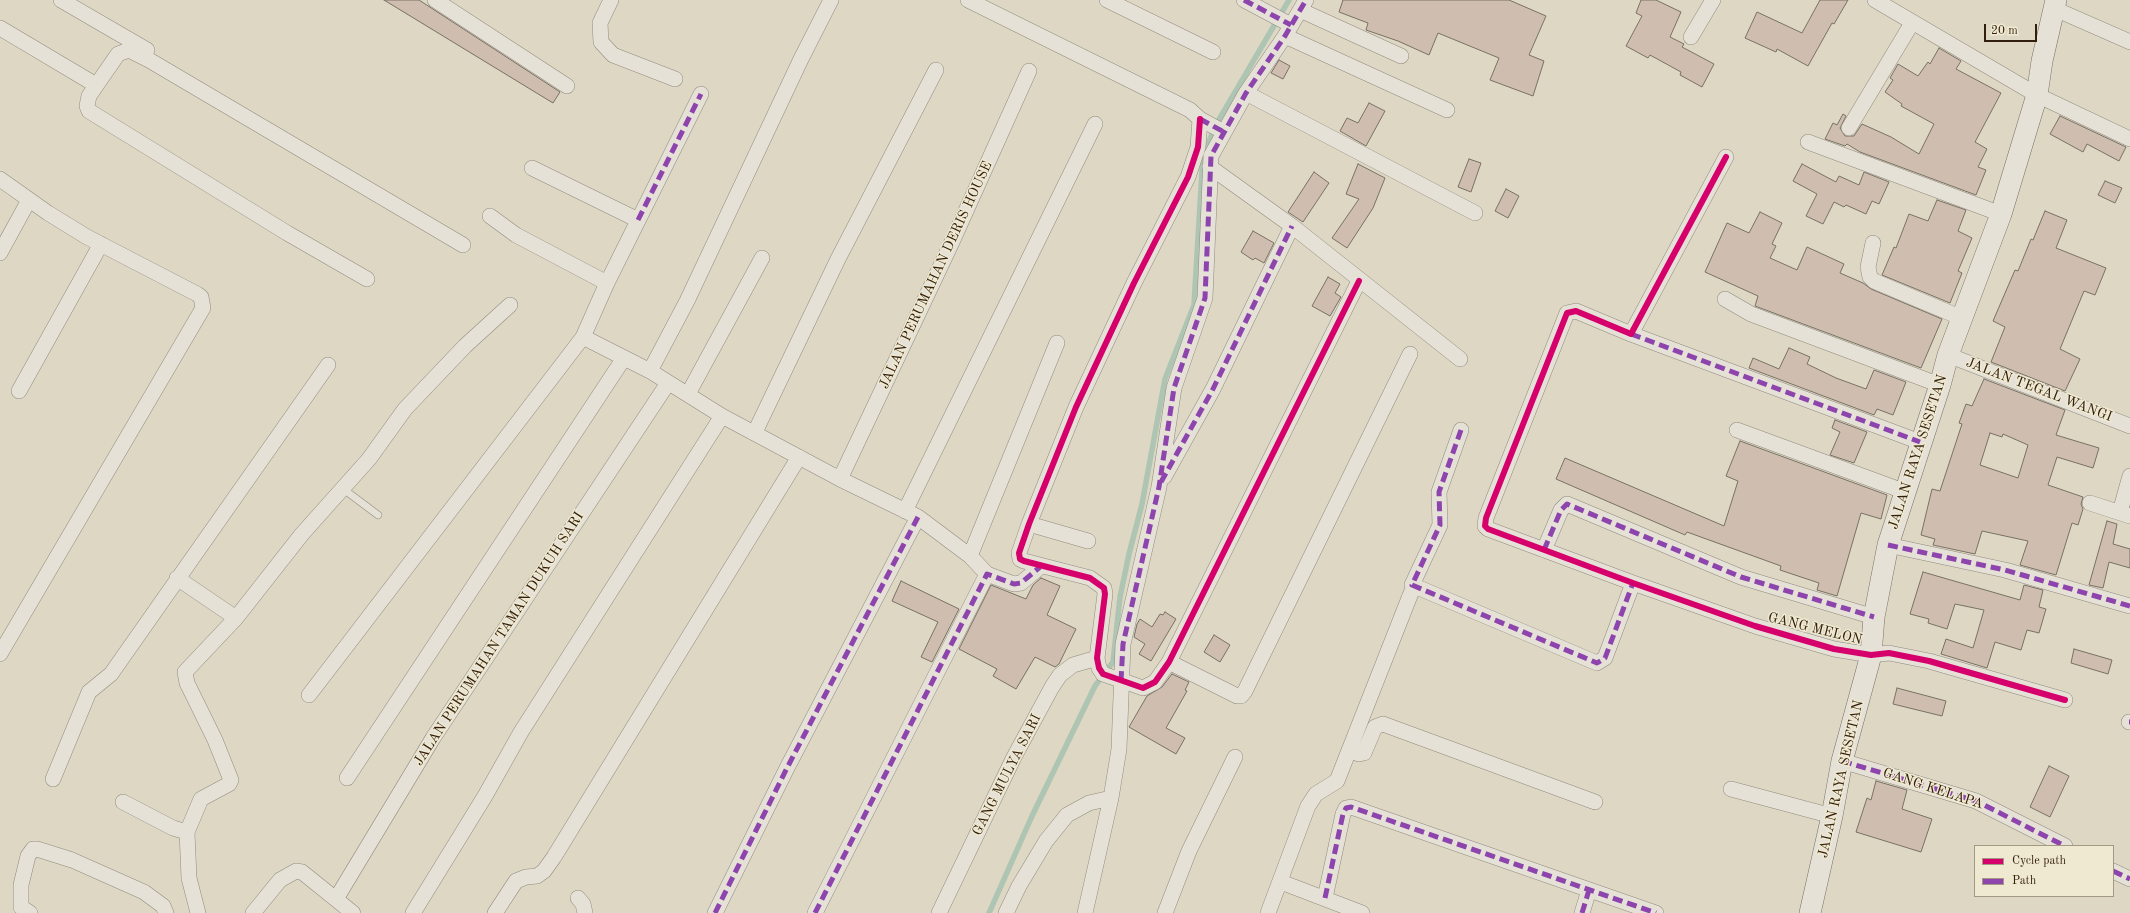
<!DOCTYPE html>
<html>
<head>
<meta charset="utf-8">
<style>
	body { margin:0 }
	#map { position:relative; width:2130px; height:913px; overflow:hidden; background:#ddd7c3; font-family:"Old Standard TT",serif }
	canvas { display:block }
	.legend { position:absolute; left:1974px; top:845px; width:140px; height:52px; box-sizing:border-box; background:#f0e9d1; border:1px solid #a49882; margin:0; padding:5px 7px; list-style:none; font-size:12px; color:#311e0c }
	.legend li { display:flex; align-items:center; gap:8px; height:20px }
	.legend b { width:20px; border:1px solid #a49882 }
	.scale { position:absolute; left:1984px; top:24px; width:53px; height:18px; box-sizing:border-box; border:2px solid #311e0c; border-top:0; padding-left:5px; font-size:12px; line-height:14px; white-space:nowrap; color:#311e0c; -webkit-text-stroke:3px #f0e9d1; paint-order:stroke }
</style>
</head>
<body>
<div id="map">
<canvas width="2130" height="913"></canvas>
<ul class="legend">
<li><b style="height:5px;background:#d6006c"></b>Cycle path</li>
<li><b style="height:5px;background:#8e44ad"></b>Path</li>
</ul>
<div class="scale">20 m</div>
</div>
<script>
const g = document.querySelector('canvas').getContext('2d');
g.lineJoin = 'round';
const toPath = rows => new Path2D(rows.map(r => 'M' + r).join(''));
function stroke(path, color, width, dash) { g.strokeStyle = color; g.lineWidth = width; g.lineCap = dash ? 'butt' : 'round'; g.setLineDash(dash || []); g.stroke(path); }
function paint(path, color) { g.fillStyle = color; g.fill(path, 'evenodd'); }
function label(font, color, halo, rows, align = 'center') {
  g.font = font + ' "Old Standard TT",serif'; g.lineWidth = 3; g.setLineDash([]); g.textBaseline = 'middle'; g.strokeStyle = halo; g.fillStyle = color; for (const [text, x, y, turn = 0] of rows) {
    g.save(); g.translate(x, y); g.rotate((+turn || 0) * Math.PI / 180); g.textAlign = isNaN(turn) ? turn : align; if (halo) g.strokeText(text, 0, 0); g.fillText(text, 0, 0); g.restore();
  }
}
stroke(toPath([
	[989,913,1032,816,1095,686,1113,662,1120,597,1129,554,1142,504,1165,379,1194,305,1203,155,1217,123,1289,0]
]), '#adc5b2', 5.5);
const building = toPath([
	[384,0,419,0,560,92,553,103,384,0],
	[1343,0,1509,0,1546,16,1529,55,1544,61,1533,96,1490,80,1499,58,1438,33,1429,55,1398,41,1366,30,1368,23,1339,12,1343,0],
	[1641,0,1656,0,1681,12,1670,37,1684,44,1682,47,1714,64,1702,87,1680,75,1681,72,1650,55,1648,58,1626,46,1642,16,1636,13,1641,0],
	[1820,0,1848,0,1834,24,1832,23,1808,66,1777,49,1776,52,1745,38,1757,12,1802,33,1820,0],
	[1939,48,1961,61,1956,69,2001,93,1975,142,1987,149,1978,167,1986,170,1976,195,1860,152,1847,144,1845,146,1825,139,1833,123,1837,125,1843,114,1846,116,1840,128,1845,136,1854,136,1862,124,1891,137,1919,154,1934,124,1901,106,1902,104,1885,92,1893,80,1890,78,1898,64,1918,76,1928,62,1930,64,1939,48],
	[1279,60,1290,66,1283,79,1271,73,1279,60],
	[1369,103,1385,111,1366,146,1340,131,1347,118,1358,123,1369,103],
	[2060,116,2126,147,2119,161,2087,144,2083,152,2050,134,2060,116],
	[1469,159,1481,163,1471,192,1458,187,1469,159],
	[1358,164,1385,178,1373,208,1347,248,1332,238,1359,199,1346,194,1358,164],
	[1802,164,1836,182,1839,176,1859,185,1864,172,1889,182,1879,204,1872,201,1866,214,1846,205,1844,207,1834,202,1823,224,1806,216,1817,194,1793,181,1802,164],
	[1314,172,1329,183,1303,222,1288,212,1314,172],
	[2105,181,2122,188,2115,203,2098,195,2105,181],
	[1506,189,1519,196,1508,218,1495,211,1506,189],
	[1937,200,1966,210,1958,231,1972,238,1958,271,1962,273,1950,303,1882,275,1894,247,1896,248,1909,214,1928,221,1937,200],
	[2045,211,2067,220,2056,248,2106,268,2095,295,2084,291,2060,349,2080,359,2065,391,1991,362,2005,327,1993,321,2015,270,2018,271,2031,239,2033,240,2045,211],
	[1760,212,1782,223,1772,244,1776,246,1770,258,1797,270,1807,247,1844,264,1840,273,1863,283,1871,289,1942,319,1921,368,1755,306,1758,296,1705,272,1727,223,1749,233,1760,212],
	[1253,231,1274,243,1264,263,1255,258,1253,260,1241,252,1253,231],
	[1328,277,1340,284,1335,293,1341,297,1330,316,1312,306,1328,277],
	[1789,348,1810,357,1807,364,1836,378,1866,389,1874,370,1906,382,1893,415,1877,409,1874,415,1749,368,1753,358,1779,369,1789,348],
	[1984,379,2065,410,2056,435,2099,448,2093,468,2057,457,2048,485,2083,497,2081,504,2083,509,2078,525,2072,523,2056,575,2020,565,2028,541,1982,531,1975,554,1933,545,1935,539,1921,535,1932,489,1940,491,1962,424,1959,423,1966,404,1972,406,1984,379],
	[1990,433,2002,437,2003,434,2028,445,2018,478,1980,465,1990,433],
	[1835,420,1867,432,1854,463,1830,455,1840,432,1832,428,1835,420],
	[1740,441,1887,495,1881,519,1861,513,1837,596,1817,590,1819,583,1780,570,1781,566,1687,532,1685,535,1556,479,1565,458,1724,526,1738,481,1726,476,1740,441],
	[2107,521,2117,524,2113,544,2130,549,2130,568,2109,562,2103,588,2089,585,2107,521],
	[1923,572,2020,600,2024,585,2043,590,2039,607,2046,609,2039,633,2027,630,2021,650,1995,642,1987,668,1941,654,1946,639,1973,648,1984,610,1955,604,1947,629,1928,623,1929,619,1910,614,1923,572],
	[1041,578,1060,586,1047,615,1076,629,1059,664,1055,667,1035,657,1016,689,993,676,997,669,959,649,991,585,1026,599,1033,585,1041,578],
	[901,581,959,609,932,662,921,657,938,622,892,601,901,581],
	[1165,612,1176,619,1151,661,1139,654,1145,644,1134,637,1137,624,1140,619,1152,627,1160,614,1163,615,1165,612],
	[1214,635,1230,645,1220,662,1204,652,1214,635],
	[2074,649,2112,660,2108,674,2071,663,2074,649],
	[1172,674,1189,682,1185,690,1187,691,1166,728,1185,738,1176,754,1129,727,1147,696,1162,687,1172,674],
	[1897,688,1946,701,1942,716,1893,704,1897,688],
	[2049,766,2069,776,2050,817,2030,807,2049,766],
	[1876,781,1907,790,1902,809,1932,819,1921,852,1856,832,1867,798,1871,800,1876,781]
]);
paint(building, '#cfbeaf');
stroke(building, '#787165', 1);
const lane = toPath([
	[342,488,378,515]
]);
const street = toPath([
	[61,0,147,50],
	[435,0,567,86],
	[611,0,600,23,601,42,613,55,675,79],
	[968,0,1190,110,1200,119,1224,132],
	[1107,0,1213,52],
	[1244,0,1291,25],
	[1875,0,2037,95,2130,139],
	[2055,9,2130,42],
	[1300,10,1401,56],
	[0,28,96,85],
	[1285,36,1447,110],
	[1691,37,1713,0],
	[1246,93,1475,213],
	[1200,119,1198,147,1188,177,1134,283,1076,407,1029,524,1019,553,1020,559,1024,561,1090,578,1104,588,1105,594,1097,658,1099,668,1103,674,1143,688,1155,682,1169,662,1359,281],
	[1849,128,1912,23],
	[1808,142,2001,214],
	[1726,157,1631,334,1576,311,1567,313,1486,518,1485,526,1488,529,1633,583,1755,626,1834,649,1871,655,1889,653,1929,661,2065,700],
	[1210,167,1292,226,1460,359],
	[532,168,638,220],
	[0,179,48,213,87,237,197,294,201,297,203,308,0,654],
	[490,216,516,235,607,283],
	[1873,243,1868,267,1870,277,1874,281,1962,318],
	[0,253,29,200],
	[367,279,287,233,89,111,87,106,89,96,118,54,129,50,149,60,463,245],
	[1725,299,1751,314,1940,385],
	[1631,334,1920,442],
	[583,337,650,371,722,416,840,479,918,517,970,556,987,574,1014,584,1021,583,1040,567],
	[1948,355,2130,426],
	[650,371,687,301,801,59,831,0],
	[19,391,101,244],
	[688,394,762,258],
	[1461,430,1439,492,1440,525,1412,585,1597,663,1605,658,1633,583],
	[1737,430,1906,492],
	[755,432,838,259,936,70],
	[1164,477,1213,389,1292,226],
	[840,479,952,242,1029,71],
	[2090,503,2130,516],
	[905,511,1095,124],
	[2120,512,2130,476],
	[1029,524,1088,541],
	[1888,545,2005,570,2130,606],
	[1544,550,1561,510,1567,504,1741,577,1874,617],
	[970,556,1057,343],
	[177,578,236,618],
	[1169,662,1237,696,1241,696,1245,691,1410,354],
	[309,695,583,337,607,283,701,94],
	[2129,722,2130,722],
	[1349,750,1359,754,1364,753,1375,727,1383,724,1595,802],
	[1842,761,1976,801,2065,846],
	[347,778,624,358],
	[53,779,89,692,111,674,328,365],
	[1731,789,1832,816],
	[123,802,173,828,187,832],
	[2113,871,2130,879],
	[1281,882,1362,913],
	[578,898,583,904,585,913],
	[1325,898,1343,814,1346,808,1351,807,1656,913],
	[336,899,433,738,668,383],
	[30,913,21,907,21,885,28,856,33,849,37,849,72,860,144,892,163,906,166,913],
	[198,913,189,878,187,832,201,799,229,784,231,780,215,740,187,683,185,672,236,618,302,534,369,459,405,409,465,346,510,305],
	[253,913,280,880,296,871,302,872,353,913],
	[413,913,485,796,521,732,722,416],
	[495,913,516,881,526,877,537,876,544,871,554,857,799,457],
	[715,913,787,768,918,517],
	[815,913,987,574],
	[939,913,1014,757,1052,687,1060,675,1073,665,1097,658],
	[1006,913,1019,886,1046,841,1067,815,1089,803,1111,798],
	[1085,913,1111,798,1119,749,1123,644,1159,487,1174,388,1205,298,1211,156,1246,93,1285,36,1306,0],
	[1165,913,1189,851,1235,757],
	[1268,913,1308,806,1316,794,1337,781,1411,593],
	[1582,913,1589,890]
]);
const secondary = toPath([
	[1810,913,1832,816,1842,761,1871,655,1874,617,1888,545,1940,385,1948,355,2001,214,2037,95,2042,61,2056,0]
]);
stroke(lane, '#918b7d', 8);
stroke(street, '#918b7d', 16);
stroke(secondary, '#787165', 22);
stroke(lane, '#e5e1d7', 7);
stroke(street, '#e5e1d7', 15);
stroke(secondary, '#e5e1d7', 21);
stroke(toPath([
	[1244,0,1291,25],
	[1200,119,1224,132],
	[638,220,701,94],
	[1631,334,1920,442],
	[1461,430,1439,492,1440,525,1412,585,1597,663,1605,658,1633,583],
	[1161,482,1213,389,1292,226],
	[1888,545,2005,570,2130,606],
	[1544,550,1561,510,1567,504,1741,577,1874,617],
	[1121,681,1123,644,1159,487,1174,388,1205,298,1211,156,1246,93,1285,36,1306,0],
	[2129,722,2130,722],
	[1842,761,1976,801,2065,846],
	[2113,871,2130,879],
	[1325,898,1343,814,1346,808,1351,807,1656,913],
	[715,913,787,768,918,517],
	[815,913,987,574,1014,584,1021,583,1040,567],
	[1582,913,1589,890]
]), '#8e44ad', 5, [10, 5]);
stroke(toPath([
	[1200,119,1198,147,1188,177,1134,283,1076,407,1029,524,1019,553,1020,559,1024,561,1090,578,1104,588,1105,594,1097,658,1099,668,1103,674,1143,688,1155,682,1169,662,1359,281],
	[1726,157,1631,334,1576,311,1567,313,1486,518,1485,526,1488,529,1633,583,1755,626,1834,649,1871,655,1889,653,1929,661,2065,700]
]), '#d6006c', 6);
label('14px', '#311e0c', '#f0e9d1', [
	["JALAN PERUMAHAN DERIS HOUSE",936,275,-65],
	["JALAN TEGAL WANGI",2039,390,21],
	["JALAN RAYA SESETAN",1918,452,-72],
	["GANG MELON",1815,629,14],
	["JALAN PERUMAHAN TAMAN DUKUH SARI",499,639,-57],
	["GANG MULYA SARI",1007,775,-63],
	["JALAN RAYA SESETAN",1841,779,-77],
	["GANG KELAPA",1933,789,18]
]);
</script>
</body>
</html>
